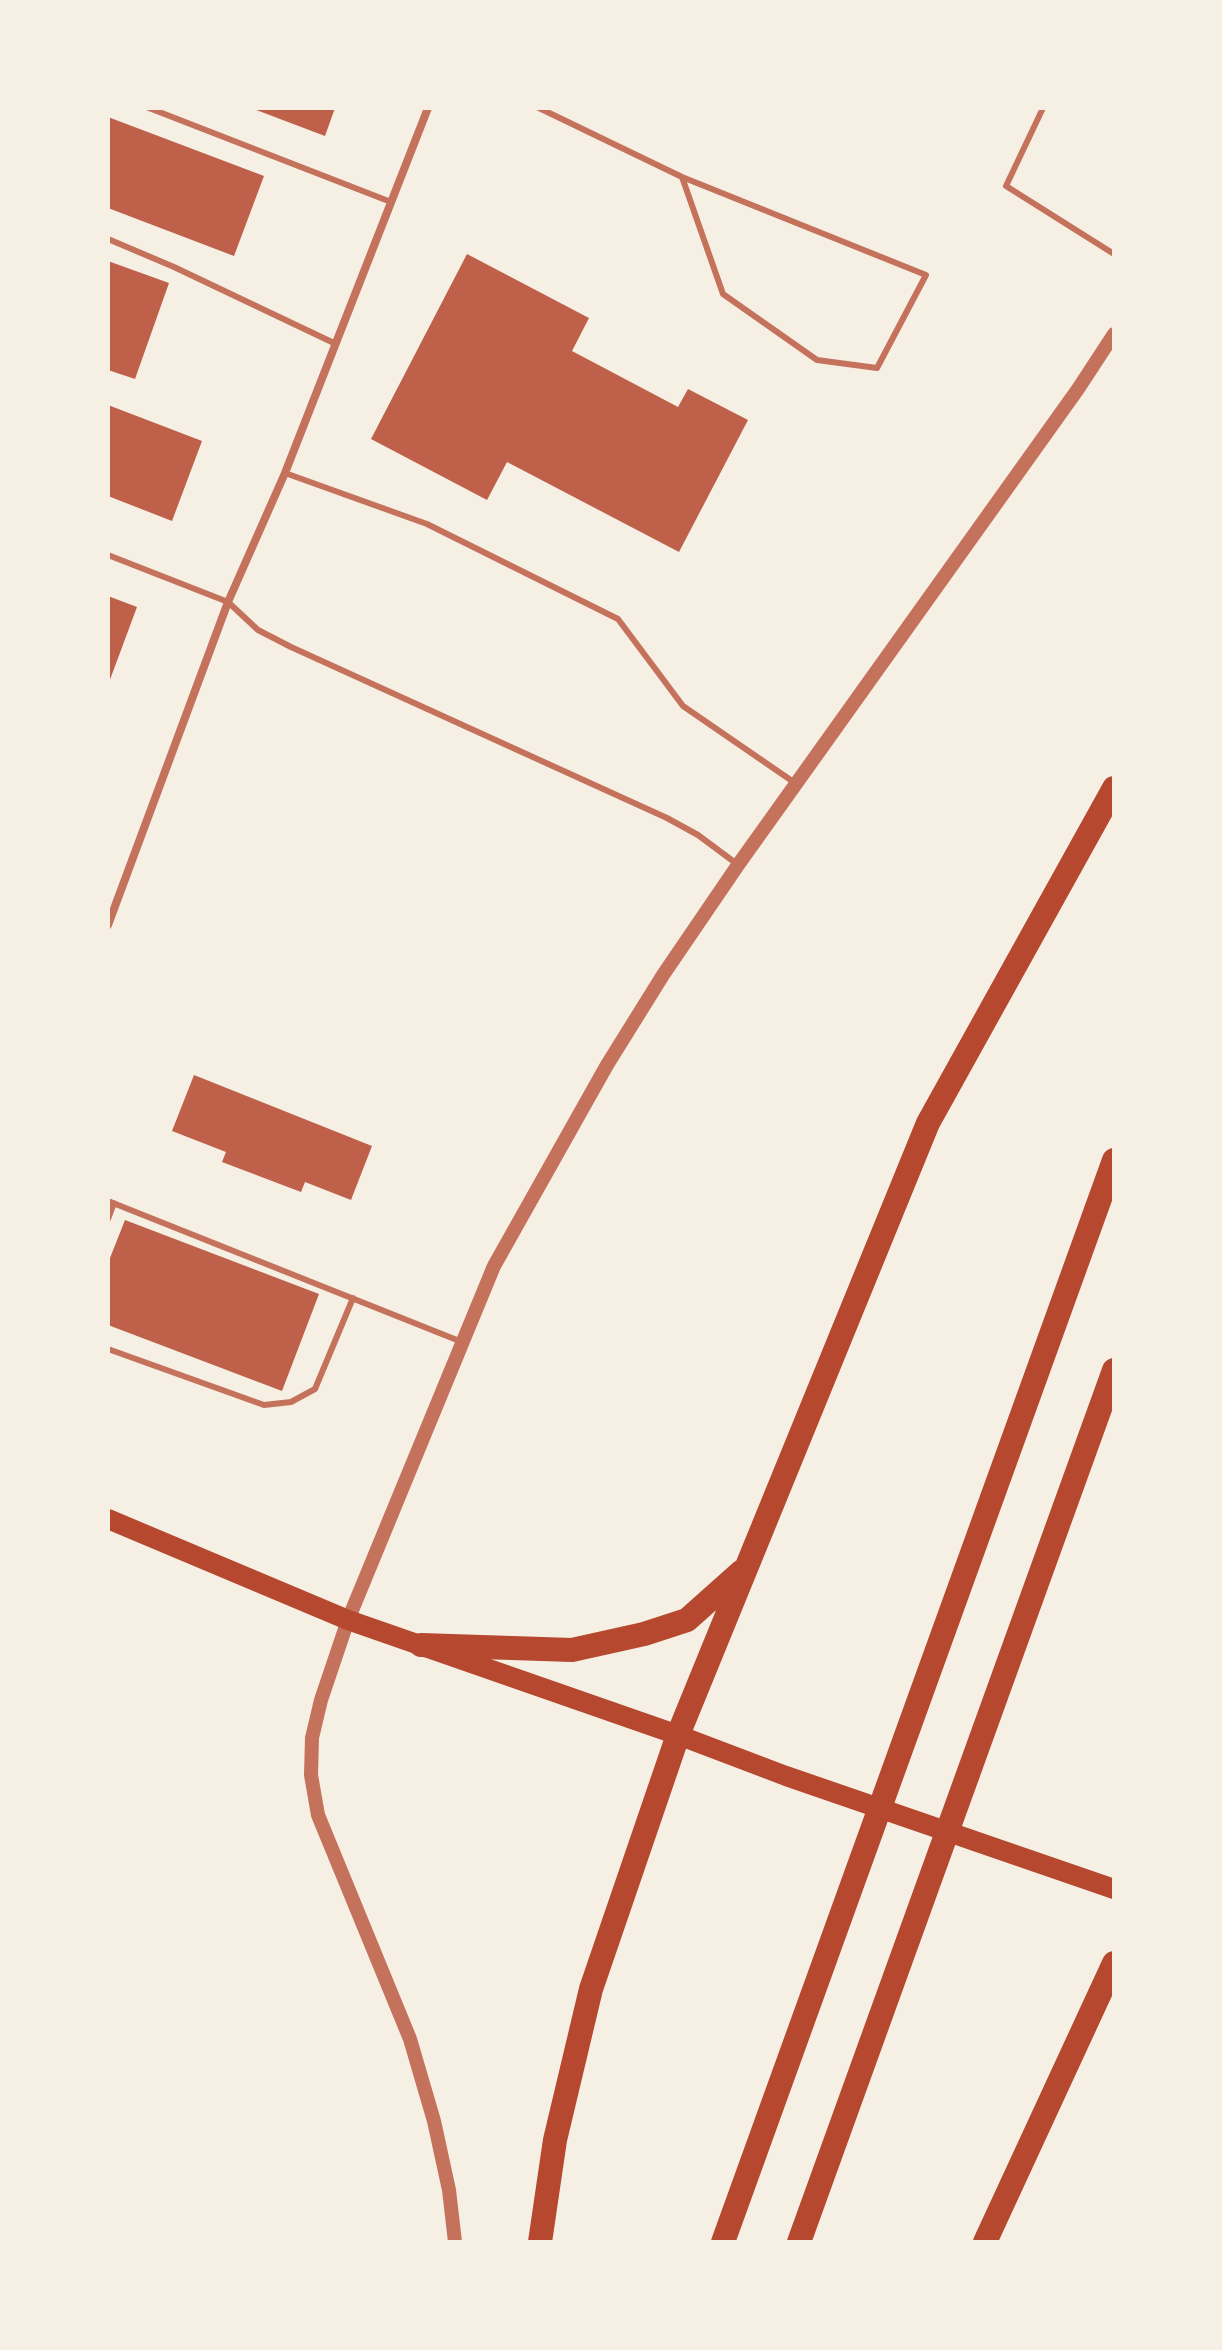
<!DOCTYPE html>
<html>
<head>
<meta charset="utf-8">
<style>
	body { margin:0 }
	#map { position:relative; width:1222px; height:2350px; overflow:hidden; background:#f6efe4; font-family:"Roboto Condensed",sans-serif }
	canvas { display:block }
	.frame { position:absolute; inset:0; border:110px solid #f6efe4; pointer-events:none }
</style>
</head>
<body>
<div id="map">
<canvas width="1222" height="2350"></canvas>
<div class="frame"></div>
</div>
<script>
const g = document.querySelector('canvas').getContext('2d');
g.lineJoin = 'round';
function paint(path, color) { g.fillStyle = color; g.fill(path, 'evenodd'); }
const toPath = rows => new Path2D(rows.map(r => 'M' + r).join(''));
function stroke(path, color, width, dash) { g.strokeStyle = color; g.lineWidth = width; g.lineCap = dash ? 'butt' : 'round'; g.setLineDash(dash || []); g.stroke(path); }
paint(toPath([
	[251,108,335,108,325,136],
	[108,117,264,176,234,256,108,208],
	[467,254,589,318,572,351,678,407,688,389,748,420,679,552,507,462,487,500,371,439],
	[108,261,169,283,135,379,108,370],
	[108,405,202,441,172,521,108,496],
	[108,596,137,607,108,685],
	[194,1075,372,1146,351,1200,305,1182,301,1192,222,1162,226,1152,172,1131],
	[125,1220,319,1294,282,1391,108,1325,108,1263]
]), '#bf614a');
stroke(toPath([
	[149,108,391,202],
	[539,108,682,177,926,275,877,368,817,360,723,294,682,177],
	[1043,108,1006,186,1114,254],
	[108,239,174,267,336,344],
	[285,473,427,524,618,619,683,706,795,783],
	[108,555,228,602,258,630,291,647,667,818,698,835,737,864],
	[108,1201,462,1342],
	[108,1219,114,1203],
	[108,1349,264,1405,291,1402,315,1389,353,1298]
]), '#c5725c', 6);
stroke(toPath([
	[108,925,228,602,285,473,428,108]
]), '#c5725c', 8);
stroke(toPath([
	[455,2242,449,2190,434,2121,410,2039,318,1815,311,1775,312,1738,321,1700,348,1620,494,1266,607,1065,663,975,738,865,1078,389,1114,334]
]), '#c5725c', 14);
stroke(toPath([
	[108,1519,348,1620,678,1735,786,1776,1114,1889]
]), '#b5482f', 20);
stroke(toPath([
	[421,1645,572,1650,644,1634,687,1620,742,1571],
	[540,2242,555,2140,591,1989,678,1735,928,1123,1114,788],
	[723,2242,1114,1160],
	[799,2242,1114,1370],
	[985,2242,1114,1963]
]), '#b5482f', 24);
</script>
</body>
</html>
